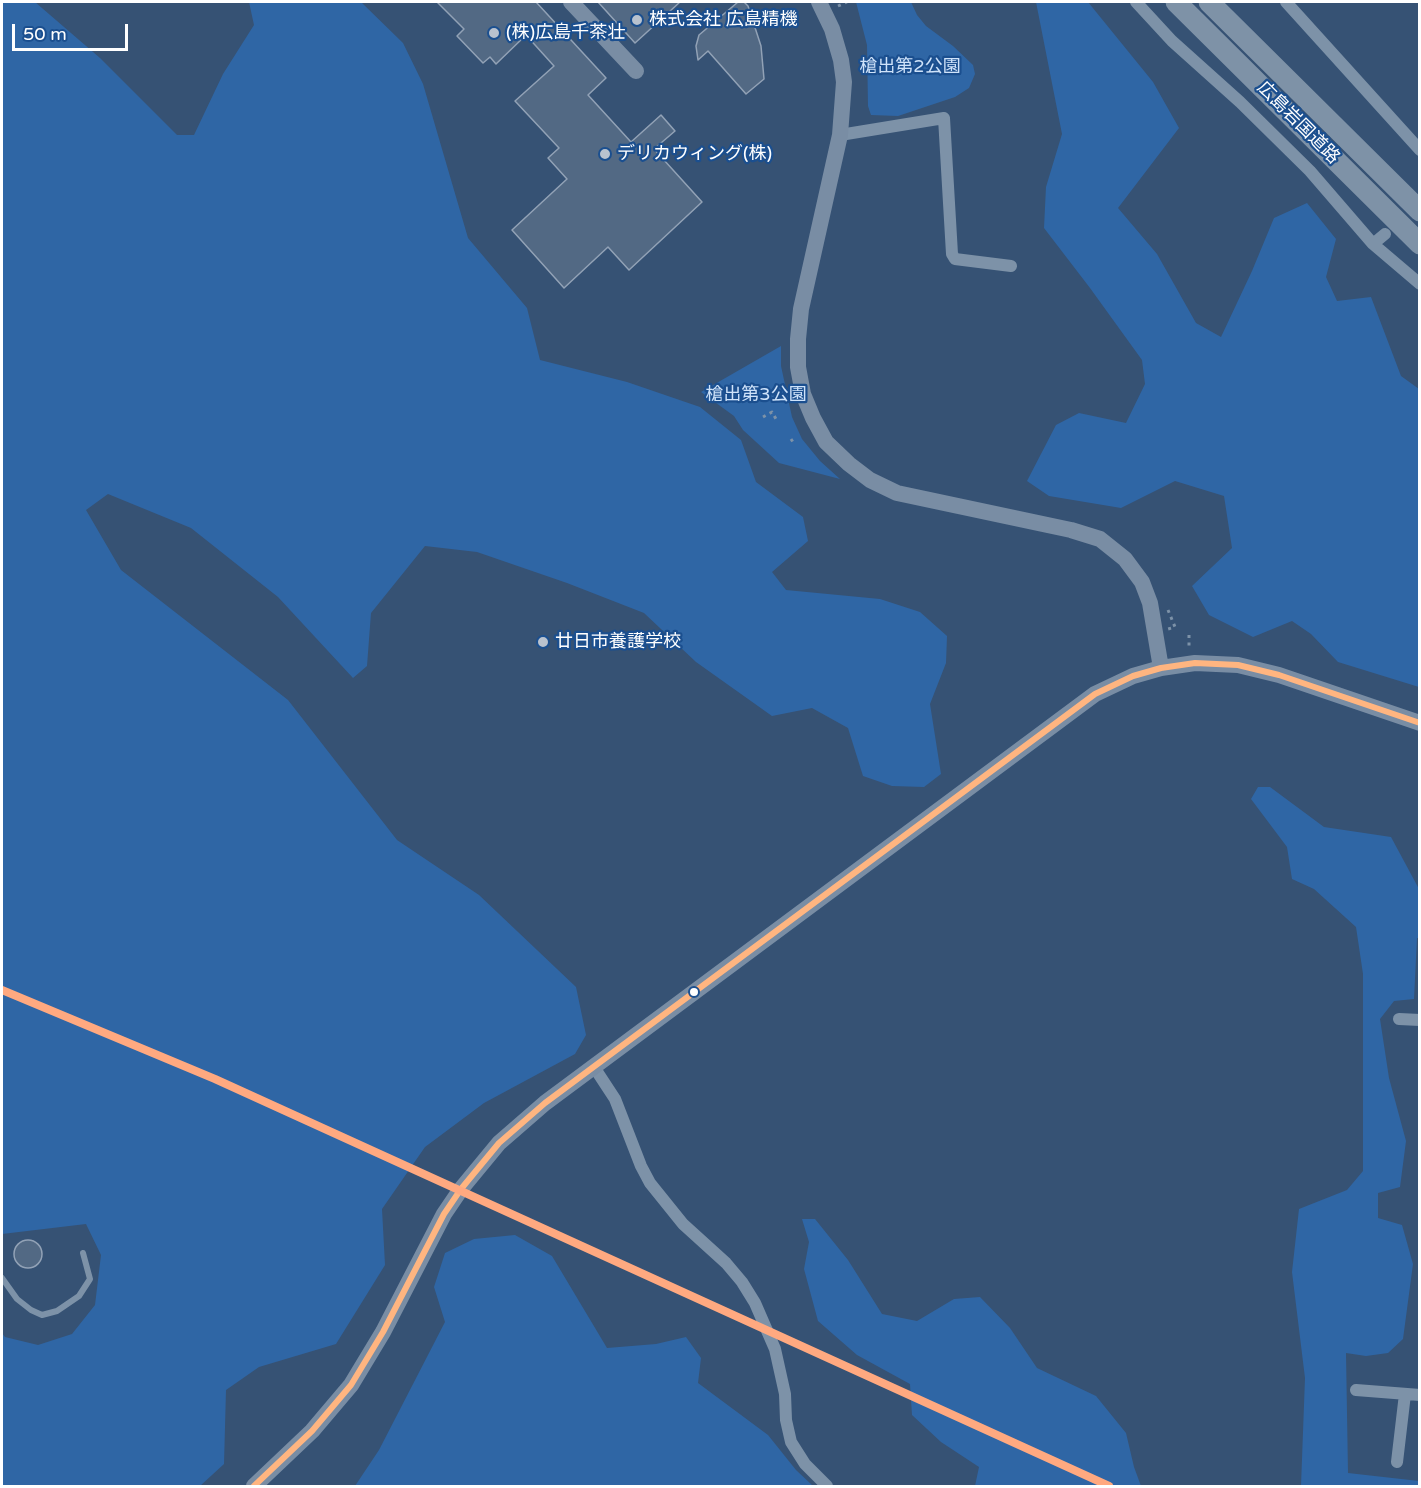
<!DOCTYPE html>
<html>
<head>
<meta charset="utf-8">
<style>
	body { margin:0 }
	#map { position:relative; width:1421px; height:1488px; overflow:hidden; background:#365274; font-family:"Varela Round",sans-serif }
	canvas { display:block }
	.frame { position:absolute; inset:0; border:3px solid #fff; pointer-events:none }
	.scale { position:absolute; left:12px; top:24px; width:116px; height:27px; box-sizing:border-box; border:3px solid #fff; border-top:0; padding-left:8px; font-size:18px; line-height:21px; white-space:nowrap; color:#fff; -webkit-text-stroke:4px #1b4f8f; paint-order:stroke }
</style>
</head>
<body>
<div id="map">
<canvas width="1421" height="1488"></canvas>
<div class="frame"></div>
<div class="scale">50 m</div>
</div>
<script>
const g = document.querySelector('canvas').getContext('2d');
g.lineJoin = 'round';
function paint(path, color) { g.fillStyle = color; g.fill(path, 'evenodd'); }
const toPath = rows => new Path2D(rows.map(r => 'M' + r).join(''));
function stroke(path, color, width, dash) { g.strokeStyle = color; g.lineWidth = width; g.lineCap = dash ? 'butt' : 'round'; g.setLineDash(dash || []); g.stroke(path); }
function label(font, color, halo, rows, align = 'center') {
  g.font = font + ' "Varela Round","Noto Sans JP",sans-serif'; g.lineWidth = 4.5; g.setLineDash([]); g.textBaseline = 'middle'; g.strokeStyle = halo; g.fillStyle = color; for (const [text, x, y, turn = 0] of rows) {
    g.save(); g.translate(x, y); g.rotate((+turn || 0) * Math.PI / 180); g.textAlign = isNaN(turn) ? turn : align; if (halo) g.strokeText(text, 0, 0); g.fillText(text, 0, 0); g.restore();
  }
}
paint(toPath([
	[2,2,35,2,100,58,177,135,194,135,223,74,254,25,249,2,361,2,403,43,423,84,468,238,527,308,540,360,627,382,700,407,741,440,756,482,803,517,808,541,772,572,786,590,880,599,920,612,947,636,946,663,930,704,941,774,924,787,892,786,863,776,848,728,812,708,772,716,696,662,644,613,567,583,477,552,425,546,371,613,367,666,353,678,278,597,191,528,108,494,86,510,121,570,288,700,397,840,479,895,576,987,586,1035,575,1054,484,1103,425,1147,382,1209,385,1265,336,1344,259,1367,226,1390,224,1464,200,1486,2,1486,2,1333,5,1337,38,1345,72,1334,95,1305,101,1255,86,1224,2,1234],
	[856,2,911,2,917,15,926,26,953,46,973,65,975,74,969,88,955,97,898,116,871,115,868,106,867,45],
	[1036,2,1088,2,1153,82,1179,128,1118,208,1157,254,1196,323,1221,337,1252,271,1274,218,1307,203,1336,239,1326,277,1337,301,1371,297,1401,376,1419,389,1419,687,1338,662,1311,634,1292,621,1253,637,1209,615,1192,586,1232,548,1224,496,1175,481,1121,508,1049,496,1027,481,1056,425,1079,413,1126,423,1145,384,1142,360,1090,288,1044,228,1046,187,1062,134],
	[781,346,781,366,792,417,802,439,820,461,840,479,779,463,743,430,734,416,701,392],
	[1258,787,1270,787,1324,827,1391,837,1419,889,1420,938,1417,938,1414,999,1394,1001,1380,1019,1389,1078,1406,1141,1400,1187,1378,1193,1378,1218,1402,1225,1413,1264,1403,1339,1388,1353,1366,1356,1346,1353,1348,1473,1419,1481,1419,1486,1301,1486,1305,1378,1292,1272,1299,1209,1347,1190,1363,1171,1363,974,1356,927,1314,889,1292,879,1287,847,1251,799],
	[802,1219,815,1219,848,1260,882,1314,917,1321,954,1299,980,1297,1010,1328,1037,1368,1096,1396,1126,1433,1134,1467,1141,1486,975,1486,979,1467,941,1442,912,1415,910,1384,857,1355,818,1321,804,1269,809,1242],
	[515,1235,552,1256,607,1348,656,1344,686,1337,701,1358,698,1383,768,1435,796,1470,813,1486,355,1486,379,1450,445,1322,434,1287,445,1253,474,1239]
]), '#2f66a5');
const building = toPath([
	[437,2,536,2,606,78,588,95,631,142,661,115,675,131,654,149,702,202,629,270,608,247,564,288,512,230,567,179,548,158,559,148,515,101,554,66,526,35,496,64,490,57,483,63,457,36,464,29,437,2],
	[598,2,680,2,635,43,598,2],
	[738,2,744,2,748,6,761,46,764,79,746,94,708,51,698,60,696,46,699,35,738,2],
	'14 1254a14 14 0 1 1 28 0a14 14 0 1 1-28 0Z'
]);
paint(building, '#526984');
stroke(building, '#92a2b6', 1.5);
stroke(toPath([
	[838,6,847,2],
	[763,417,772,412,776,419],
	[791,439,793,442],
	[1168,610,1175,627,1168,629],
	[1189,635,1189,649]
]), '#7d92a8', 3, [3, 4.5]);
stroke(toPath([
	[2,1278,17,1299,31,1310,42,1315,57,1311,79,1296,90,1279,83,1253]
]), '#7d92a8', 6);
stroke(toPath([
	[1136,2,1172,41,1240,102,1310,171,1373,244,1420,284],
	[1286,2,1420,150],
	[840,135,944,118,952,254,955,259,1011,266],
	[1373,244,1385,234],
	[1399,1019,1420,1020],
	[594,1067,615,1099,641,1166,650,1183,683,1224,726,1263,742,1282,755,1303,775,1349,785,1394,786,1420,791,1442,805,1464,827,1486],
	[1356,1390,1420,1395],
	[1397,1462,1405,1394]
]), '#7d92a8', 12);
stroke(toPath([
	[571,2,636,71],
	[819,2,832,29,841,60,844,82,840,135,801,309,798,339,798,367,803,394,813,418,826,442,849,464,870,480,897,493,1071,530,1100,539,1125,559,1142,582,1150,603,1161,668],
	[254,1486,312,1431,351,1385,383,1332,444,1214,461,1189,499,1143,545,1103,1095,694,1133,676,1161,668,1195,663,1238,665,1279,675,1420,723]
]), '#798da4', 16);
stroke(toPath([
	[1176,2,1420,244],
	[1209,2,1420,211]
]), '#7e92a7', 21);
stroke(toPath([
	[254,1486,312,1431,351,1385,383,1332,444,1214,461,1189,499,1143,545,1103,1095,694,1133,676,1161,668,1195,663,1238,665,1279,675,1420,723]
]), '#ffb580', 6);
stroke(toPath([
	[2,990,215,1079,1109,1486]
]), '#ffa980', 8);
for (const [x, y, r, color] of [
	[637,20,6,"#b9c2ce"],
	[494,33,6,"#b9c2ce"],
	[605,154,6,"#b9c2ce"],
	[543,642,6,"#b9c2ce"],
	[694,992,5,"#fff"]
]) { const dot = new Path2D(); dot.arc(x, y, r, 0, 2 * Math.PI); g.fillStyle = color; g.fill(dot); stroke(dot, '#1b4f8f', 2); }
label('18px', '#fff', '#1b4f8f', [
	["株式会社 広島精機",649,20],
	["(株)広島千茶壮",506,33],
	["デリカウィング(株)",617,154],
	["廿日市養護学校",555,642]
], 'left');
label('18px', '#cfe3fa', '#1b4f8f', [
	["槍出第2公園",910,67],
	["槍出第3公園",756,395]
]);
label('18px', '#fff', '#1b4f8f', [
	["広島岩国道路",1298,123,45]
]);
</script>
</body>
</html>
